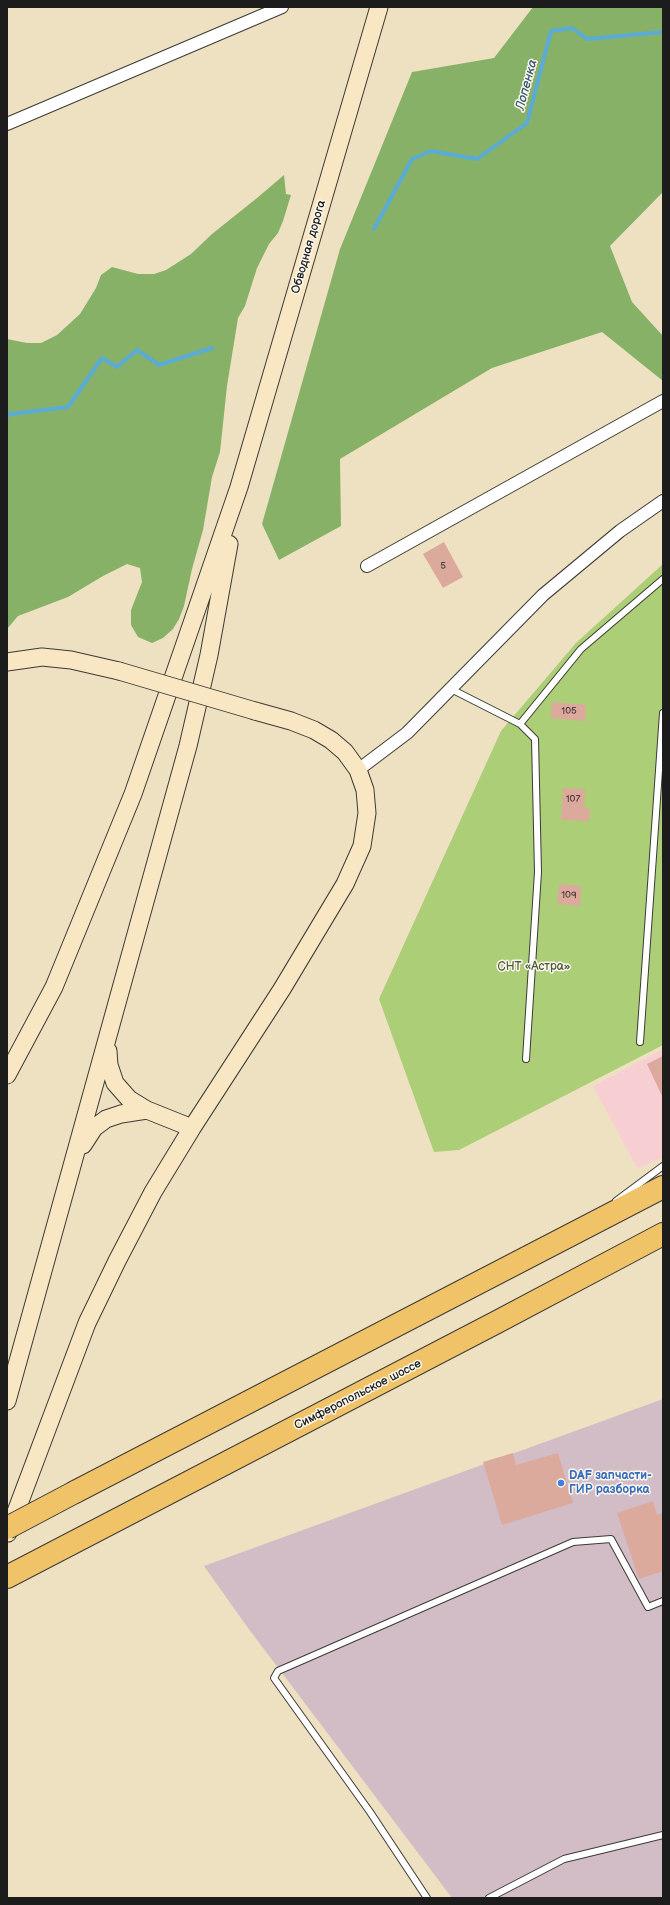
<!DOCTYPE html>
<html>
<head>
<meta charset="utf-8">
<style>
	body { margin:0 }
	#map { position:relative; width:670px; height:1905px; overflow:hidden; background:#eee1c1; font-family:"Balsamiq Sans",sans-serif }
	canvas { display:block }
	.frame { position:absolute; inset:0; border:8px solid #1c1c1c; pointer-events:none }
</style>
</head>
<body>
<div id="map">
<canvas width="670" height="1905"></canvas>
<div class="frame"></div>
</div>
<script>
const g = document.querySelector('canvas').getContext('2d');
g.lineJoin = 'round';
function paint(path, color) { g.fillStyle = color; g.fill(path, 'evenodd'); }
const toPath = rows => new Path2D(rows.map(r => 'M' + r).join(''));
function stroke(path, color, width, dash) { g.strokeStyle = color; g.lineWidth = width; g.lineCap = dash ? 'butt' : 'round'; g.setLineDash(dash || []); g.stroke(path); }
function label(font, color, halo, rows, align = 'center') {
  g.font = font + ' "Balsamiq Sans",sans-serif'; g.lineWidth = 3; g.setLineDash([]); g.textBaseline = 'middle'; g.strokeStyle = halo; g.fillStyle = color; for (const [text, x, y, turn = 0] of rows) {
    g.save(); g.translate(x, y); g.rotate((+turn || 0) * Math.PI / 180); g.textAlign = isNaN(turn) ? turn : align; if (halo) g.strokeText(text, 0, 0); g.fillText(text, 0, 0); g.restore();
  }
}
paint(toPath([
	[663,1049,663,1158,637,1168,593,1086]
]), '#f7cfd2');
paint(toPath([
	[663,1399,663,1898,452,1898,248,1628,204,1566]
]), '#d2bdc6');
paint(toPath([
	[663,564,663,1045,459,1150,434,1152,379,999,501,731,576,643]
]), '#abce77');
paint(toPath([
	[533,7,663,7,663,192,610,246,632,302,663,336,663,381,602,332,492,368,340,459,341,526,279,560,262,524,340,249,412,72,494,58],
	[284,175,286,194,291,195,283,221,278,233,269,244,257,268,245,306,238,318,227,386,220,452,212,477,203,530,192,569,184,606,179,619,173,629,163,638,152,643,138,637,131,625,131,610,142,582,140,568,127,564,103,576,68,597,18,616,7,629,7,339,27,343,41,343,57,335,80,314,96,288,101,275,112,267,138,274,154,274,166,270,191,254,212,234,257,198]
]), '#88b168');
stroke(toPath([
	[374,229,412,159,431,151,477,159,527,123,551,31,572,28,587,39,663,32],
	[7,416,11,414,68,407,102,358,117,367,137,350,159,365,212,348]
]), '#5aabd5', 4);
paint(toPath([
	[444,542,463,577,443,588,423,554],
	[552,702,586,705,585,721,551,718],
	[563,788,585,789,584,808,590,808,589,821,561,820],
	[559,884,581,886,580,906,557,904],
	[663,1056,663,1098,647,1064],
	[513,1453,516,1465,558,1453,573,1503,502,1525,483,1462],
	[653,1501,657,1515,663,1513,663,1571,639,1579,617,1513]
]), '#dca99d');
const lane = toPath([
	[451,689,520,724,535,739,538,872,526,1059],
	[520,724,581,649,663,579],
	[640,1042,663,713],
	[616,1201,663,1166],
	[427,1898,370,1812,274,1678,278,1671,573,1542,611,1539,648,1607,663,1601],
	[489,1898,564,1859,663,1835]
]);
const street = toPath([
	[7,124,282,7],
	[367,566,663,401],
	[358,770,407,733,543,595,620,531,663,501]
]);
const secondary = toPath([
	[7,662,42,657,71,660,119,671],
	[108,1051,109,1065,115,1083,129,1099,147,1110,192,1128],
	[7,1075,54,987,133,794,239,487,379,7],
	[83,1145,94,1128,106,1119,121,1114,147,1110],
	[7,1401,188,746,209,655,229,544],
	[8,1533,87,1323,117,1261,153,1192,192,1128,282,989,345,884,362,846,367,813,365,790,358,770,345,752,331,740,314,730,291,721,255,711]
]);
const highway = toPath([
	[75,1492,663,1187],
	[7,1577,497,1322,663,1234]
]);
stroke(lane, '#3c3a35', 8);
stroke(street, '#3c3a35', 14);
stroke(secondary, '#3c3a35', 19);
stroke(highway, '#3c3a35', 24);
stroke(lane, '#fff', 6);
stroke(street, '#fff', 12);
stroke(secondary, '#f9e7c3', 17);
stroke(highway, '#f0c369', 22);
const secondaryBridge = toPath([
	[119,671,255,711]
]);
const highwayBridge = toPath([
	[7,1528,75,1492]
]);
stroke(secondaryBridge, '#3c3a35', 19, []);
stroke(highwayBridge, '#3c3a35', 24, []);
stroke(secondaryBridge, '#f9e7c3', 17);
stroke(highwayBridge, '#f0c369', 22);
for (const [x, y, r, color] of [
	[561,1483,4,"#3f7fe0"]
]) { const dot = new Path2D(); dot.arc(x, y, r, 0, 2 * Math.PI); g.fillStyle = color; g.fill(dot); stroke(dot, '#fbf7ec', 1.5); }
label('10px', '#4c3f3c', null, [
	["5",443,566],
	["105",569,711],
	["107",573,799],
	["109",569,895]
]);
label('12px', '#1c1c1c', '#fbf7ec', [
	["Обводная дорога",309,247,-74],
	["Симферопольское шоссе",358,1395,-27]
]);
label('12px', '#4e5a3c', '#fbf7ec', [
	["СНТ «Астра»",534,967]
]);
label('bold 12px', '#366cbe', '#fbf7ec', [
	["DAF запчасти-",569,1476],
	["ГИР разборка",569,1490]
], 'left');
label('italic 13px', '#385c6f', '#fbf7ec', [
	["Лопенка",527,85,-75]
]);
</script>
</body>
</html>
